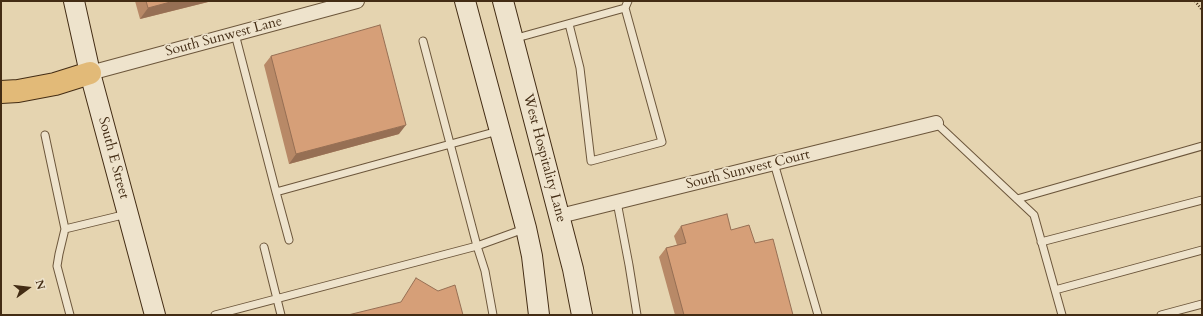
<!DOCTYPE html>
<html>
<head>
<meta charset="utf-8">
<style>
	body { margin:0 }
	#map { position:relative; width:1203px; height:316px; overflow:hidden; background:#e5d4b0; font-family:Cardo,serif }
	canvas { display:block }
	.frame { position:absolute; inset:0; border:2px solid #432c14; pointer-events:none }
	.north { position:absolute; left:8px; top:268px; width:40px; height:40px; -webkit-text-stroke:3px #eee3cc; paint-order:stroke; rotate:75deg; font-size:11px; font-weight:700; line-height:16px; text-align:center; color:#432c14 }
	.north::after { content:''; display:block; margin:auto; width:14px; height:18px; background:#432c14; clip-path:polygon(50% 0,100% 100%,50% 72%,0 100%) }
</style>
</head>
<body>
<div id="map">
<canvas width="1203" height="316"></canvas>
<div class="frame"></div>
<div class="north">N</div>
</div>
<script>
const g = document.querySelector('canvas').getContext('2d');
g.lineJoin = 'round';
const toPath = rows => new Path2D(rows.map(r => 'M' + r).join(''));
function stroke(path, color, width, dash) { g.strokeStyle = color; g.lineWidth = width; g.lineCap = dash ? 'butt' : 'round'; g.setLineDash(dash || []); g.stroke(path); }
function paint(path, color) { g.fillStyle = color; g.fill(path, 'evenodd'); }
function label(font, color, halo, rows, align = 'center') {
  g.font = font + ' Cardo,serif'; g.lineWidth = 3.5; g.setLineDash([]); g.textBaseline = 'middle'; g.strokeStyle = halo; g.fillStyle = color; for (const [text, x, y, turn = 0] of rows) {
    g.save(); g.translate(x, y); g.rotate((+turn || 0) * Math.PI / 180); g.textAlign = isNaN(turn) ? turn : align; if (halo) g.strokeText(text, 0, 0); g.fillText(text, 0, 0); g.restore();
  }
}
const service = toPath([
	[569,24,580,68,591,161,662,142,625,8],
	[235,34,276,192,498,131],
	[513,39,625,8,628,1],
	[423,41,477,246,524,229],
	[936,123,1034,215,1062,315],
	[45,135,65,229],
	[774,163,818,315],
	[276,192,289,240],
	[1017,199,1202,146],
	[617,202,629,265,637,315],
	[1041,242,1202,200],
	[264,247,281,315],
	[1055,290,1202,250],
	[70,315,57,266,59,254,65,229,127,214],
	[215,315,477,246,485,271,493,315],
	[1161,315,1202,304]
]);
const minor = toPath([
	[90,73,357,1],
	[560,216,936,123]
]);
const secondary = toPath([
	[74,1,90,73,155,315],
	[465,1,526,228,532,256,539,315],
	[503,1,573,269,582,315]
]);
const motorway = toPath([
	[1,92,18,91,55,84,90,73]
]);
stroke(service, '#6c563b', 9);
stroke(minor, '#6c563b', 16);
stroke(secondary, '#432c14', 22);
stroke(motorway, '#432c14', 24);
stroke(toPath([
	[1195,1,1202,10]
]), '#432c14', 2.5, [1, 2]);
stroke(service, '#eee3cc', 7);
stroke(minor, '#eee3cc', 14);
stroke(secondary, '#eee3cc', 20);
stroke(motorway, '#e2ba78', 22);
paint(toPath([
	[135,1,212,1,140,19],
	[271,56,399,134,289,164,264,65],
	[681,226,731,230,755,243,793,315,675,315,659,257,666,248,677,245,674,236]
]), '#b88967');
paint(toPath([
	[174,1,212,1,140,19,148,8],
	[406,125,399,134,289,164,296,154]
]), '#966f54');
const building = toPath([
	[146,1,174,1,148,8,146,1],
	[380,25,406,125,296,154,271,56,380,25],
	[727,214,731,230,749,225,755,243,773,239,793,315,684,315,666,248,686,243,681,226,727,214],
	[416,278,438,291,455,285,463,315,348,315,401,302,416,278]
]);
paint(building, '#d69f78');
stroke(building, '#966f54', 1);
label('14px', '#432c14', '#eee3cc', [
	["South Sunwest Lane",224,37,-15],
	["South E Street",113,158,75],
	["West Hospitality Lane",544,158,75],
	["South Sunwest Court",748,170,-14]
]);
</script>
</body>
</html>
